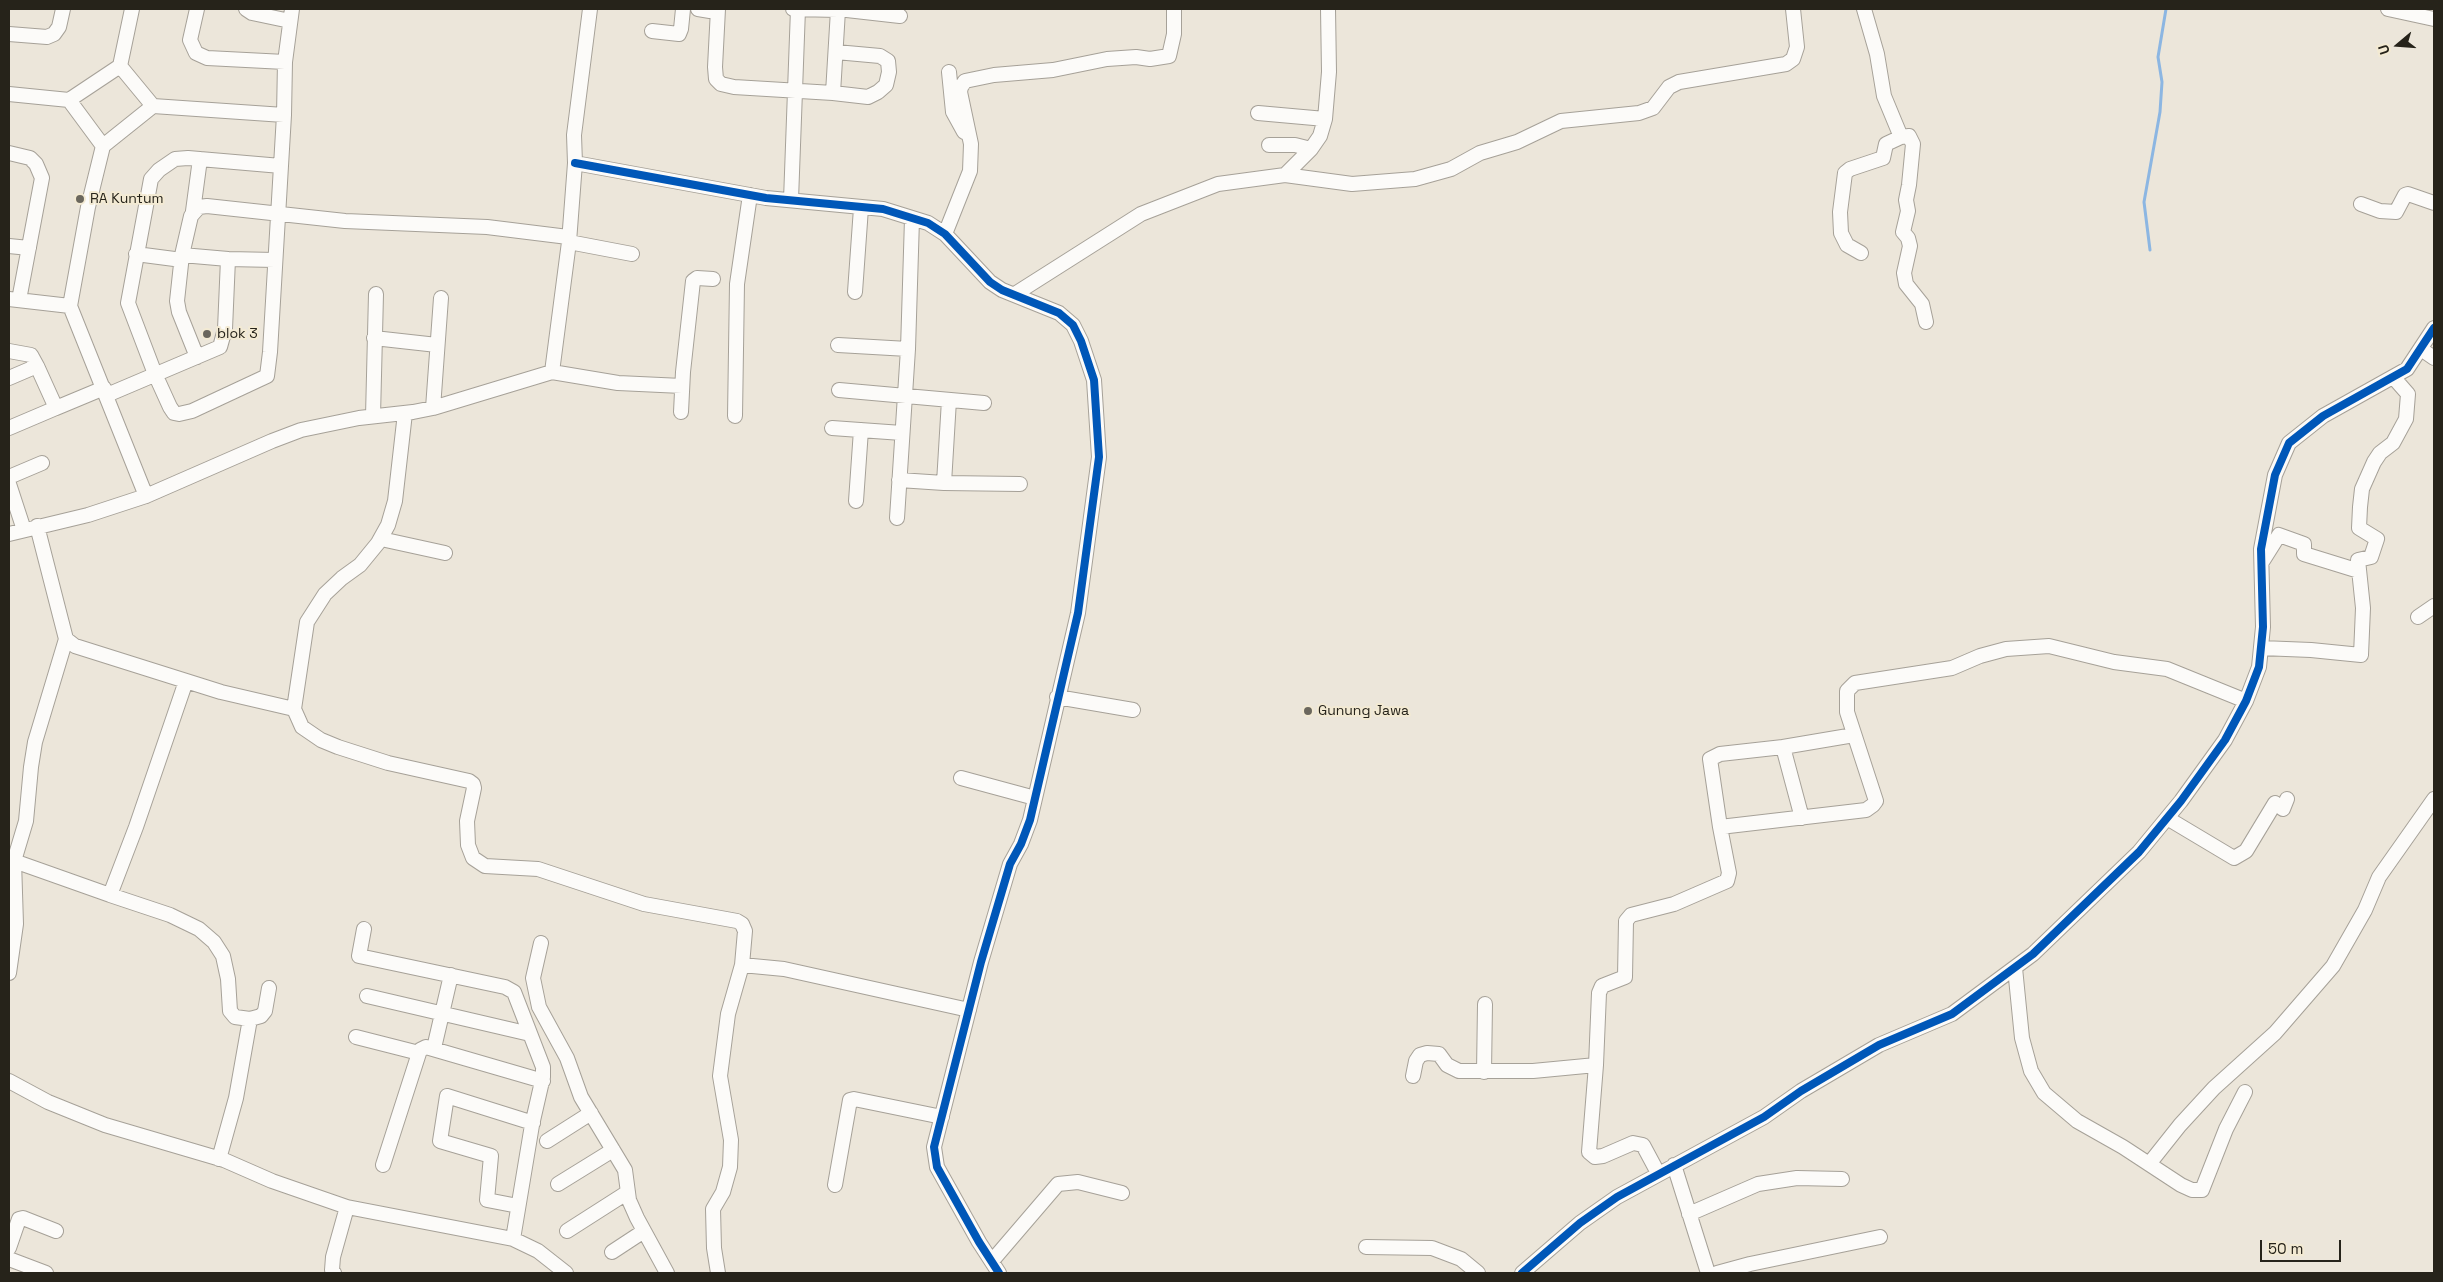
<!DOCTYPE html>
<html>
<head>
<meta charset="utf-8">
<style>
	body { margin:0 }
	#map { position:relative; width:2443px; height:1282px; overflow:hidden; background:#ece6da; font-family:"Space Grotesk",sans-serif }
	canvas { display:block }
	.frame { position:absolute; inset:0; border:10px solid #26231a; pointer-events:none }
	.north { position:absolute; left:2373px; top:20px; width:50px; height:50px; -webkit-text-stroke:4px #f3ead3; paint-order:stroke; rotate:252deg; font-size:14px; font-weight:700; line-height:20px; text-align:center; color:#26231a }
	.north::after { content:''; display:block; margin:auto; width:18px; height:22px; background:#26231a; clip-path:polygon(50% 0,100% 100%,50% 72%,0 100%) }
	.scale { position:absolute; left:2260px; top:1240px; width:81px; height:22px; box-sizing:border-box; border:2px solid #26231a; border-top:0; padding-left:6px; font-size:15px; line-height:18px; white-space:nowrap; color:#26231a; -webkit-text-stroke:4px #f3ead3; paint-order:stroke }
</style>
</head>
<body>
<div id="map">
<canvas width="2443" height="1282"></canvas>
<div class="frame"></div>
<div class="north">U</div>
<div class="scale">50 m</div>
</div>
<script>
const g = document.querySelector('canvas').getContext('2d');
g.lineJoin = 'round';
const toPath = rows => new Path2D(rows.map(r => 'M' + r).join(''));
function stroke(path, color, width, dash) { g.strokeStyle = color; g.lineWidth = width; g.lineCap = dash ? 'butt' : 'round'; g.setLineDash(dash || []); g.stroke(path); }
function label(font, color, halo, rows, align = 'center') {
  g.font = font + ' "Space Grotesk",sans-serif'; g.lineWidth = 4; g.setLineDash([]); g.textBaseline = 'middle'; g.strokeStyle = halo; g.fillStyle = color; for (const [text, x, y, turn = 0] of rows) {
    g.save(); g.translate(x, y); g.rotate((+turn || 0) * Math.PI / 180); g.textAlign = isNaN(turn) ? turn : align; if (halo) g.strokeText(text, 0, 0); g.fillText(text, 0, 0); g.restore();
  }
}
stroke(toPath([
	[2150,250,2144,202,2160,112,2162,82,2158,57,2166,9]
]), '#8cb6e2', 3);
const minor = toPath([
	[197,9,190,40,196,53,207,58,285,62],
	[246,9,252,13,290,21],
	[698,9,710,11,714,9],
	[718,9,715,67,716,79,721,84,734,87,833,93,838,10,793,9],
	[838,9,900,16],
	[1864,9,1877,54,1884,96,1901,137,1909,136,1913,144,1909,185,1906,200,1908,211,1903,232,1908,238,1910,246,1904,273,1906,284,1922,304,1926,322],
	[2388,9,2434,19],
	[652,31,679,34,681,29,683,9],
	[9,34,47,37,54,34,59,27,63,9],
	[120,66,132,9],
	[949,72,953,112,964,132],
	[833,93,868,97,878,92,886,85,889,72,888,61,880,56,836,52],
	[9,94,69,100,103,146,88,207,70,306],
	[69,100,120,66,153,106],
	[1258,113,1325,119],
	[284,115,285,62,292,9],
	[1269,145,1295,145,1311,149],
	[103,146,153,106,284,115,270,352,267,376,192,411,179,414,174,413,170,407,155,374,128,303,151,179,159,170,175,159,188,158,281,166],
	[9,153,30,158,36,164,42,178,19,300],
	[575,163,766,198,883,209,928,223,945,234,990,282,1002,290,1059,313,1073,325,1081,341,1094,380,1099,457,1078,613,1030,820,1021,844,1010,864,981,962,934,1147,937,1167,979,1242,999,1273],
	[1285,175,1311,149,1320,136,1325,119,1329,72,1328,9],
	[791,200,798,9],
	[2361,204,2380,211,2396,212,2405,195,2408,194,2434,203],
	[193,211,200,159],
	[945,234,970,171,971,144,960,92,961,87,965,81,994,75,1053,70,1107,59,1136,57,1150,59,1169,56,1174,34,1174,9],
	[569,242,632,254],
	[9,246,29,248],
	[1861,253,1847,245,1841,233,1840,212,1845,173,1850,169,1883,158,1886,144,1901,137],
	[136,254,182,260],
	[182,255,177,301,179,312,197,357],
	[228,259,275,260],
	[855,292,861,208],
	[1015,294,1141,214,1218,184,1285,175,1352,184,1415,179,1451,169,1480,153,1517,142,1561,121,1639,113,1653,108,1669,87,1679,82,1786,64,1793,59,1797,47,1793,9],
	[9,299,70,306,146,496],
	[374,338,437,345],
	[838,345,908,349],
	[2421,349,2434,358],
	[9,351,31,355,37,366],
	[552,372,618,383,682,386],
	[9,378,37,366,56,408,9,428],
	[839,390,984,403],
	[107,395,220,347,225,329,228,259,182,255,191,216,199,207,207,206,345,221,487,227,568,237],
	[56,408,104,388],
	[433,408,441,298],
	[681,412,683,372,693,281,697,278,713,279],
	[373,416,376,294],
	[735,416,737,284,750,195],
	[832,428,902,433],
	[9,477,42,463],
	[899,480,944,483,949,400],
	[944,483,1020,484],
	[9,484,24,530],
	[856,501,861,430],
	[897,518,908,349,912,219],
	[37,526,66,639,75,646,221,692,294,709,302,727,321,740,338,747,388,763,469,781,473,784,474,788,467,821,468,845,473,858,485,866,538,869,644,904,737,921,742,924,745,931,742,965,784,969,969,1010],
	[9,534,88,515,146,496,272,441,301,430,359,418,413,412,433,408,552,372,569,242,575,163,574,135,590,9],
	[381,539,445,553],
	[2262,562,2279,535,2304,544,2304,554,2359,571],
	[2418,617,2434,606],
	[2261,648,2311,650,2361,655,2363,608,2358,560,2371,557,2377,539,2359,528,2360,507,2362,489,2374,462,2380,453,2393,443,2406,419,2408,394,2394,378],
	[186,681,136,827,110,895,170,915,199,929,214,942,223,956,228,979,230,1011,235,1017,250,1019],
	[1057,697,1133,710],
	[294,709,307,622,325,594,342,578,360,565,378,543,388,525,395,501,405,413],
	[961,778,1035,798],
	[1802,818,1783,747,1854,735],
	[2167,818,2234,858,2246,851,2275,803,2283,809,2287,799],
	[1720,827,1710,759,1720,754,1783,747],
	[14,861,110,895],
	[364,929,359,956,505,987,514,992,543,1067,543,1077,532,1125,513,1239],
	[541,943,533,978,539,1007,567,1058,581,1097,625,1170,629,1200,637,1218,667,1273],
	[2015,968,2022,1038,2031,1071,2044,1093,2077,1121,2123,1147,2181,1185,2192,1190,2202,1190,2226,1129,2245,1092],
	[9,973,16,924,14,861,26,821,31,767,35,742,66,639],
	[367,996,530,1034],
	[356,1037,419,1053],
	[434,1048,451,975],
	[1484,1072,1485,1004],
	[1413,1076,1416,1061,1420,1055,1427,1053,1439,1054,1447,1065,1459,1071,1533,1071,1596,1065],
	[9,1081,48,1102,105,1125,224,1160,272,1181,347,1207,513,1239,538,1251,566,1273],
	[547,1141,591,1113],
	[219,1159,236,1098,250,1019,261,1016,265,1011,269,988],
	[2149,1164,2180,1125,2214,1088,2275,1033,2333,966,2365,910,2379,877,2434,799],
	[383,1165,420,1050,426,1047,543,1081],
	[1674,1165,1708,1273],
	[1658,1173,1643,1145,1633,1143,1603,1156,1595,1157,1589,1152,1596,1065,1599,993,1602,986,1625,977,1626,921,1631,915,1674,904,1727,881,1729,873,1720,827,1866,810,1873,805,1876,801,1847,712,1847,691,1855,683,1952,668,1980,656,2006,649,2049,646,2114,662,2167,669,2246,701],
	[558,1184,613,1150],
	[835,1185,850,1100,854,1099,942,1117],
	[518,1206,487,1200,491,1156,440,1141,447,1096,533,1123],
	[1689,1214,1758,1184,1797,1178,1842,1179],
	[567,1231,628,1192],
	[1366,1247,1432,1248,1461,1259,1478,1273],
	[9,1248,19,1219,23,1218,56,1231],
	[612,1252,644,1231],
	[9,1259,46,1273],
	[992,1261,1058,1184,1078,1182,1122,1193],
	[334,1273,332,1270,333,1257,347,1207],
	[718,1273,714,1248,713,1209,723,1192,730,1167,731,1140,720,1076,728,1014,742,965],
	[1522,1273,1580,1223,1617,1197,1764,1117,1801,1091,1879,1045,1952,1014,2033,954,2139,852,2181,801,2225,740,2246,701,2259,667,2263,627,2261,549,2275,475,2289,443,2323,416,2407,369,2434,328],
	[1717,1273,1750,1264,1880,1237]
]);
stroke(minor, '#a6a198', 16);
stroke(minor, '#fcfbf9', 14);
stroke(toPath([
	[575,163,766,198,883,209,928,223,945,234,990,282,1002,290,1059,313,1073,325,1081,341,1094,380,1099,457,1078,613,1030,820,1021,844,1010,864,981,962,934,1147,937,1167,979,1242,999,1273],
	[1522,1273,1580,1223,1617,1197,1764,1117,1801,1091,1879,1045,1952,1014,2033,954,2139,852,2181,801,2225,740,2246,701,2259,667,2263,627,2261,549,2275,475,2289,443,2323,416,2407,369,2434,328]
]), '#0057b8', 8);
for (const [x, y, r, color] of [
	[80,199,5,"#6b675d"],
	[207,334,5,"#6b675d"],
	[1308,711,5,"#6b675d"]
]) { const dot = new Path2D(); dot.arc(x, y, r, 0, 2 * Math.PI); g.fillStyle = color; g.fill(dot); stroke(dot, '#f3ead3', 2); }
label('14px', '#26231a', '#f3ead3', [
	["RA Kuntum",90,199],
	["blok 3",217,334],
	["Gunung Jawa",1318,711]
], 'left');
</script>
</body>
</html>
